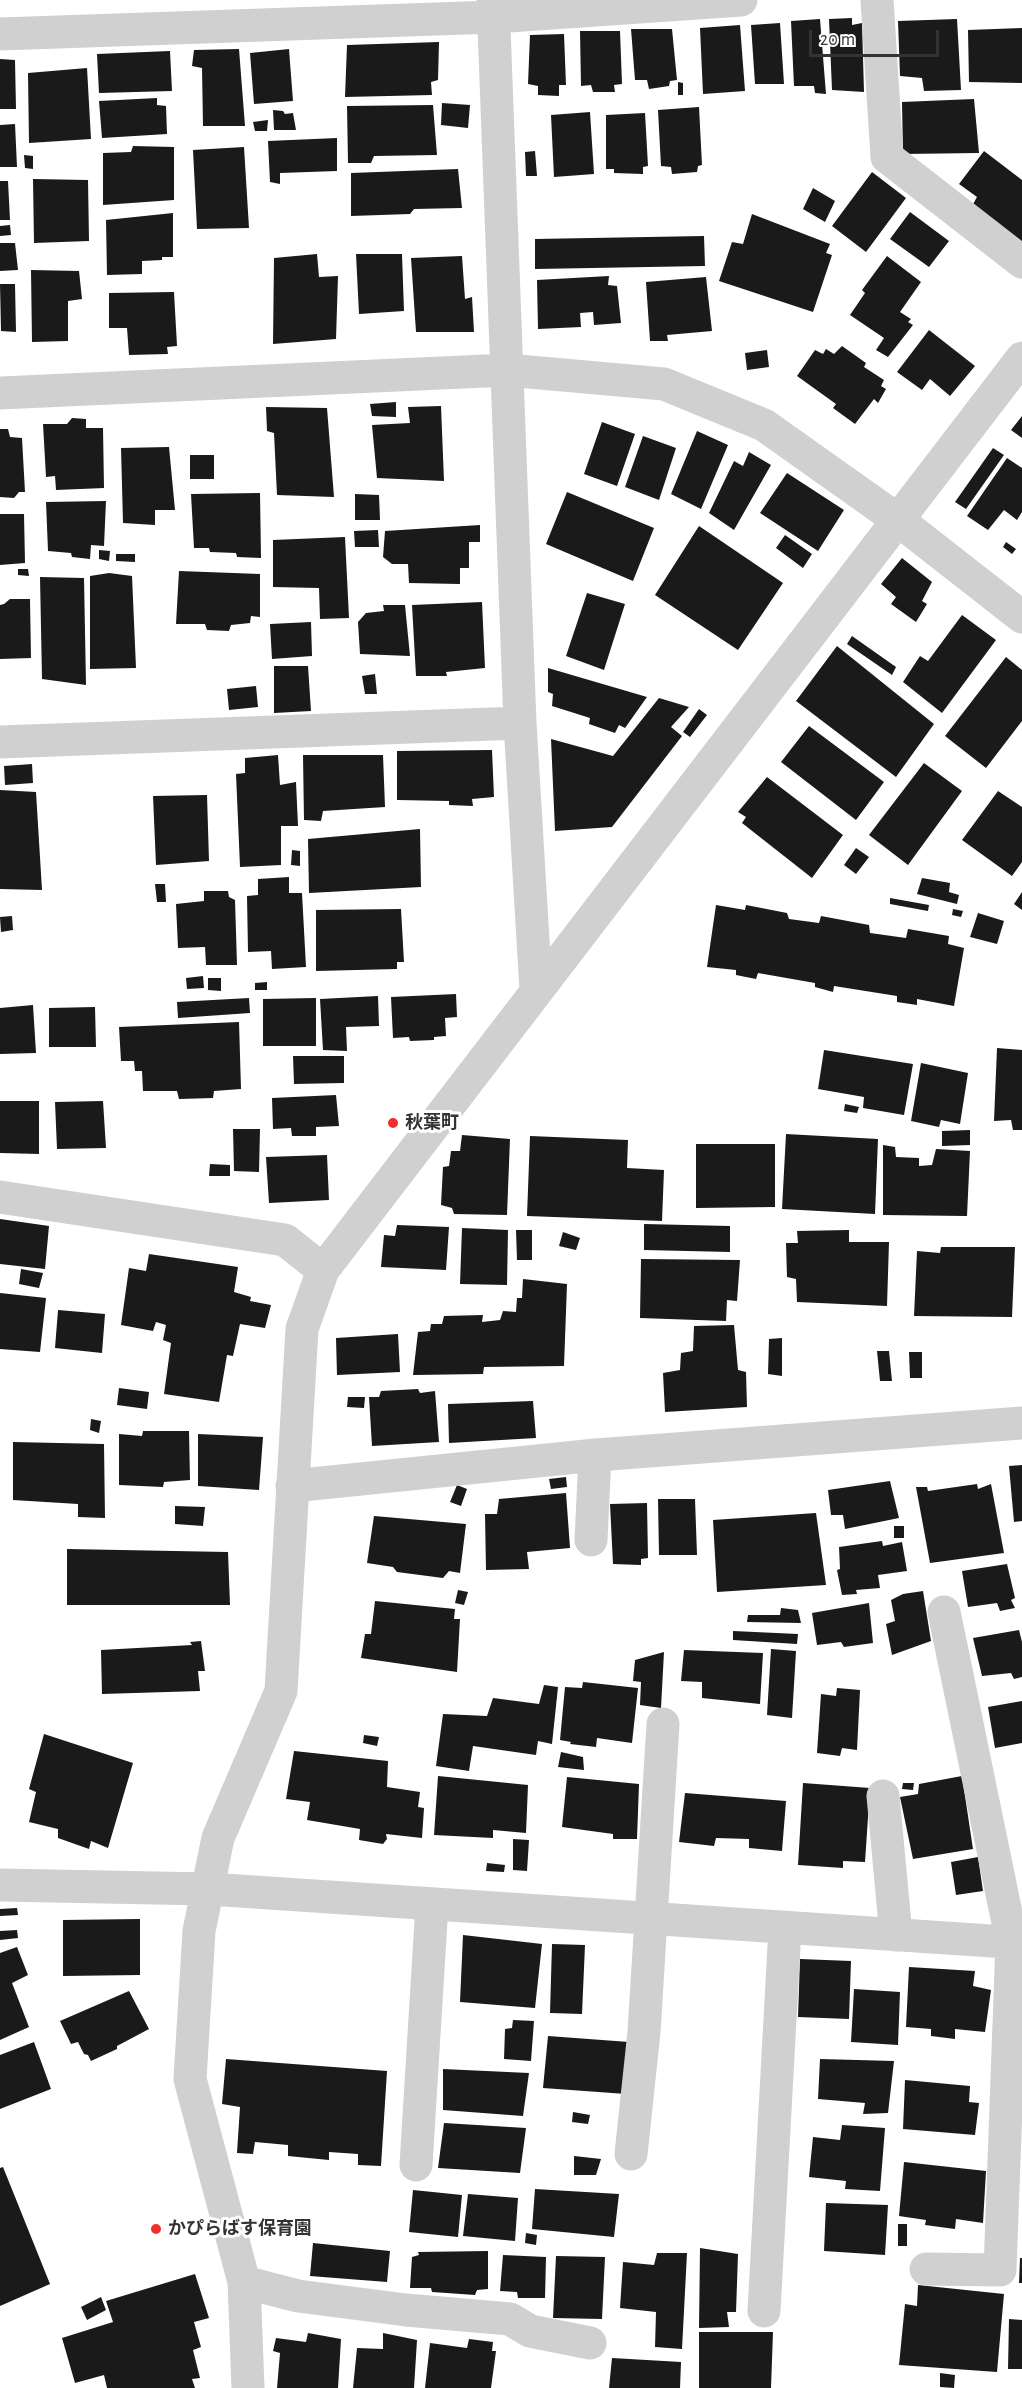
<!DOCTYPE html>
<html>
<head>
<meta charset="utf-8">
<style>
	body { margin:0 }
	#map { position:relative; width:1022px; height:2388px; overflow:hidden; background:#fff; font-family:"Alegreya Sans",sans-serif }
	canvas { display:block }
	.scale { position:absolute; left:809px; top:30px; width:130px; height:27px; box-sizing:border-box; border:3px solid #333; border-top:0; padding-left:8px; font-size:18px; line-height:21px; white-space:nowrap; color:#333; -webkit-text-stroke:4px #fff; paint-order:stroke }
</style>
</head>
<body>
<div id="map">
<canvas width="1022" height="2388"></canvas>
<div class="scale">20 m</div>
</div>
<script>
const g = document.querySelector('canvas').getContext('2d');
g.lineJoin = 'round';
function paint(path, color) { g.fillStyle = color; g.fill(path, 'evenodd'); }
const toPath = rows => new Path2D(rows.map(r => 'M' + r).join(''));
function stroke(path, color, width, dash) { g.strokeStyle = color; g.lineWidth = width; g.lineCap = dash ? 'butt' : 'round'; g.setLineDash(dash || []); g.stroke(path); }
function label(font, color, halo, rows, align = 'center') {
  g.font = font + ' "Alegreya Sans","Noto Sans JP",sans-serif'; g.lineWidth = 6; g.setLineDash([]); g.textBaseline = 'middle'; g.strokeStyle = halo; g.fillStyle = color; for (const [text, x, y, turn = 0] of rows) {
    g.save(); g.translate(x, y); g.rotate((+turn || 0) * Math.PI / 180); g.textAlign = isNaN(turn) ? turn : align; if (halo) g.strokeText(text, 0, 0); g.fillText(text, 0, 0); g.restore();
  }
}
paint(toPath([
	[852,18,852,25,862,23,864,92,832,90,829,19],
	[820,19,826,94,815,93,814,86,794,86,791,21],
	[957,19,961,90,924,91,922,78,900,76,898,21],
	[780,23,784,84,755,84,751,25],
	[740,25,745,91,703,94,700,28],
	[1022,28,1022,83,969,82,968,30],
	[631,29,672,29,677,80,670,81,669,86,649,89,647,80,635,80],
	[580,31,620,31,622,84,614,85,615,92,593,92,591,85,581,86],
	[564,34,566,85,559,85,559,96,538,95,538,86,528,84,530,35],
	[439,42,438,80,431,82,432,95,345,97,347,45],
	[239,49,245,126,203,126,202,68,192,66,194,50],
	[289,49,293,101,254,104,250,53],
	[170,51,172,91,99,93,97,54],
	[0,59,15,60,16,109,0,109],
	[87,68,91,139,29,143,28,73],
	[678,82,683,83,683,95,678,95],
	[157,98,157,105,166,106,167,134,102,138,99,101],
	[974,99,979,153,903,154,902,102],
	[442,103,470,105,468,128,441,125],
	[433,105,437,155,374,156,371,163,348,163,347,106],
	[699,107,702,165,698,166,697,172,672,174,671,167,661,166,658,110],
	[273,110,283,111,285,114,293,113,296,130,274,130],
	[590,112,594,174,554,177,551,115],
	[645,113,648,166,643,167,643,174,614,173,614,169,606,169,606,115],
	[268,120,267,131,255,131,253,122],
	[15,124,17,167,0,167,0,125],
	[337,138,337,171,280,173,280,184,270,182,268,141],
	[133,146,174,147,174,200,103,205,103,153,131,152],
	[244,147,249,228,197,229,193,150],
	[535,151,537,176,526,176,525,152],
	[984,151,1022,180,1022,245,972,206,977,197,959,184],
	[24,155,33,156,33,169,25,168],
	[458,169,462,208,414,209,410,214,351,216,351,173],
	[872,172,906,198,866,252,832,226],
	[33,179,88,180,89,241,34,243],
	[0,181,8,181,10,220,0,220],
	[813,188,835,201,825,222,803,209],
	[910,212,949,241,929,267,890,239],
	[173,213,173,257,162,257,162,260,142,261,142,274,107,275,106,220],
	[752,214,830,244,826,253,832,255,813,312,719,281,732,242,743,244],
	[10,225,11,235,0,236,0,226],
	[704,236,705,266,535,269,535,239],
	[0,243,15,243,18,270,0,271],
	[317,254,319,277,338,276,336,339,273,344,274,258],
	[356,254,402,254,404,311,359,314],
	[462,256,465,299,472,297,474,332,416,332,411,258],
	[887,256,921,282,900,312,911,319,908,322,913,325,888,357,876,350,884,338,850,315,865,293,862,290],
	[31,270,79,271,82,299,68,301,68,341,32,342],
	[609,276,608,285,617,286,621,323,594,325,593,312,580,313,581,327,538,329,537,280],
	[706,277,712,331,667,335,668,341,650,341,646,282],
	[0,284,15,284,16,332,1,331],
	[174,292,177,346,167,347,168,354,129,355,127,328,109,328,109,293],
	[929,330,975,366,950,396,930,379,922,390,897,372],
	[842,346,866,363,864,367,884,380,881,386,886,389,878,403,874,399,855,424,833,408,836,404,797,376,815,350,823,354,826,349,834,354],
	[767,350,769,367,747,370,745,353],
	[396,402,396,417,372,416,370,404],
	[441,406,444,481,377,478,372,425,410,423,408,407],
	[266,407,327,408,334,497,277,495,274,433,267,431],
	[1022,416,1022,438,1011,430],
	[72,418,86,419,86,428,103,428,104,488,56,490,55,476,46,477,43,424,67,424],
	[602,422,635,434,617,486,584,474],
	[0,429,8,429,10,437,22,438,25,492,19,492,14,498,0,497],
	[697,431,728,445,701,509,671,494],
	[643,436,676,448,659,500,625,487],
	[169,447,175,510,155,510,155,525,123,523,121,448],
	[993,448,1004,455,966,509,955,502],
	[749,452,771,465,734,530,709,513,734,461,743,466],
	[190,455,214,455,214,479,190,479],
	[1007,458,1022,468,1022,512,1017,520,1004,510,988,530,967,516],
	[787,473,844,510,818,551,760,513],
	[567,492,654,528,633,581,546,544],
	[260,493,261,558,237,557,236,553,210,552,209,548,194,548,191,494],
	[355,494,379,495,380,520,355,520],
	[106,501,104,546,91,545,90,559,72,557,71,553,48,551,46,502],
	[0,514,24,514,25,563,0,565],
	[480,525,480,542,469,542,469,568,460,568,460,584,409,583,408,564,392,564,383,557,385,531],
	[699,526,783,583,738,650,655,595],
	[378,530,379,547,355,547,354,531],
	[785,535,812,554,803,568,776,548],
	[345,537,349,618,320,619,319,588,273,587,273,540],
	[1006,542,1016,549,1012,554,1003,547],
	[99,550,110,551,109,561,99,559],
	[116,554,135,554,135,562,116,561],
	[902,558,932,582,922,601,927,604,916,622,891,604,896,597,881,584],
	[18,569,28,569,29,576,18,575],
	[179,571,260,574,260,617,251,616,250,623,231,625,229,631,207,630,205,624,176,624],
	[109,573,132,576,136,668,90,669,90,576],
	[40,577,84,578,86,685,42,679],
	[587,593,625,604,604,670,566,656],
	[10,599,30,599,31,658,0,659,0,605,4,604],
	[482,602,485,668,446,672,447,676,416,676,412,605],
	[383,605,405,605,410,656,360,654,358,622,366,613,384,611],
	[962,615,996,640,942,713,903,682,920,656,928,661],
	[311,622,312,656,272,659,270,624],
	[852,636,896,667,892,675,847,644],
	[837,646,934,724,896,777,796,701],
	[1006,657,1022,670,1022,721,986,768,945,736],
	[274,666,308,666,311,711,274,713],
	[548,668,647,697,625,728,619,725,615,733,589,724,590,718,552,706,553,694,548,692],
	[375,674,377,694,365,694,362,676],
	[256,686,258,707,229,710,227,689],
	[659,698,689,707,671,727,682,736,612,827,555,831,551,739,613,756],
	[699,709,707,715,690,737,683,732],
	[809,726,884,782,856,820,781,762],
	[492,750,494,797,472,799,473,806,449,805,449,801,397,800,397,751],
	[278,755,280,785,296,782,298,826,281,826,281,865,240,867,236,774,245,773,245,758],
	[303,755,383,755,385,807,323,811,321,821,304,820],
	[924,763,962,791,908,865,869,835],
	[32,764,33,783,5,785,4,766],
	[767,777,843,835,812,878,742,823,746,817,738,812],
	[0,790,36,792,42,890,0,889],
	[998,791,1022,807,1022,862,1012,876,962,840],
	[207,795,209,861,156,865,153,796],
	[420,829,421,887,309,893,308,839],
	[856,848,869,857,856,874,844,865],
	[292,850,300,851,300,866,291,865],
	[289,877,289,893,302,893,306,967,272,969,271,951,248,952,247,896,258,895,258,879],
	[922,878,950,883,949,892,959,895,957,904,917,894],
	[155,884,165,884,166,902,157,902],
	[204,891,228,891,229,897,235,900,237,965,206,965,205,947,178,948,176,904,204,901],
	[1022,892,1022,910,1014,904],
	[890,898,929,905,928,911,890,904],
	[716,905,745,910,746,905,787,913,789,919,819,923,821,916,869,925,870,933,906,938,908,929,949,936,948,944,964,948,954,1006,917,999,917,1005,897,1002,897,996,834,986,833,992,815,987,815,983,758,973,756,979,736,975,736,970,707,967],
	[401,909,404,962,397,962,397,969,316,971,316,910],
	[953,909,963,911,961,917,952,915],
	[978,913,1004,921,997,944,970,937],
	[12,916,13,930,1,932,0,917],
	[203,976,204,988,187,989,186,978],
	[208,978,221,978,221,991,208,990],
	[267,982,267,990,255,990,255,983],
	[456,994,457,1017,445,1018,446,1036,434,1037,434,1040,410,1041,409,1037,393,1038,391,997],
	[378,996,379,1026,346,1027,347,1051,323,1050,320,999],
	[249,998,250,1013,178,1018,177,1002],
	[316,998,316,1046,263,1046,263,999],
	[33,1005,36,1053,0,1054,0,1008],
	[95,1007,96,1047,49,1047,49,1008],
	[239,1022,241,1089,214,1091,213,1098,179,1099,177,1091,143,1091,142,1071,135,1071,134,1061,121,1061,119,1027],
	[997,1048,1022,1050,1022,1130,1013,1130,1011,1120,994,1121],
	[824,1050,913,1064,904,1115,863,1108,864,1097,818,1089],
	[293,1056,344,1056,344,1083,294,1084],
	[921,1063,968,1073,960,1124,941,1120,939,1127,911,1121],
	[336,1095,339,1126,316,1127,316,1136,292,1136,291,1128,273,1129,272,1098],
	[0,1101,39,1101,39,1154,0,1153],
	[103,1101,106,1148,57,1149,55,1102],
	[845,1104,859,1107,857,1113,844,1111],
	[233,1129,260,1129,259,1172,234,1171],
	[970,1130,970,1145,942,1146,942,1131],
	[786,1134,878,1139,875,1214,782,1209],
	[462,1135,510,1139,507,1215,454,1214,452,1208,441,1205,443,1167,449,1166,451,1151,460,1151],
	[530,1136,628,1140,627,1168,664,1170,662,1221,527,1216],
	[696,1144,775,1144,775,1207,696,1208],
	[883,1145,895,1147,896,1157,919,1158,919,1166,932,1165,936,1149,970,1151,967,1216,883,1215],
	[327,1155,329,1200,269,1203,266,1157],
	[210,1164,230,1165,230,1176,209,1176],
	[0,1219,49,1226,45,1269,0,1264],
	[644,1224,730,1226,730,1252,644,1250],
	[397,1225,449,1227,446,1270,381,1267,384,1235,395,1236],
	[462,1228,508,1230,507,1285,460,1284],
	[516,1230,532,1230,532,1260,517,1260],
	[849,1230,849,1242,889,1242,887,1306,797,1302,796,1279,787,1277,786,1243,798,1243,797,1231],
	[563,1232,580,1238,576,1250,559,1246],
	[941,1247,1015,1247,1012,1317,914,1316,917,1251,940,1253],
	[149,1254,238,1267,234,1292,251,1297,250,1301,271,1305,265,1328,240,1324,233,1356,227,1355,219,1402,164,1394,171,1343,163,1340,166,1325,156,1322,153,1331,121,1325,129,1268,146,1271],
	[641,1259,740,1260,737,1301,727,1300,726,1321,640,1318],
	[21,1269,43,1273,39,1288,19,1284],
	[523,1279,567,1284,564,1366,484,1367,483,1374,413,1375,418,1332,430,1331,431,1324,442,1324,444,1316,483,1315,482,1322,500,1320,503,1311,516,1312,517,1298,522,1298],
	[0,1293,46,1298,40,1352,0,1349],
	[58,1310,105,1314,102,1353,55,1348],
	[734,1325,738,1370,746,1372,747,1407,665,1412,663,1373,680,1370,681,1353,693,1351,694,1326],
	[398,1334,400,1372,337,1375,336,1338],
	[782,1338,782,1376,768,1374,769,1339],
	[877,1351,889,1351,892,1381,880,1381],
	[909,1352,922,1352,922,1378,910,1378],
	[119,1388,149,1392,147,1409,117,1405],
	[418,1389,420,1393,435,1391,439,1442,372,1446,369,1397,379,1397,381,1391],
	[348,1397,365,1397,364,1408,347,1407],
	[533,1401,536,1438,449,1443,448,1404],
	[91,1419,101,1421,99,1433,90,1430],
	[143,1431,189,1431,190,1480,164,1482,163,1487,119,1485,119,1434,142,1436],
	[198,1434,263,1437,259,1490,198,1486],
	[13,1442,104,1444,105,1518,78,1517,78,1504,13,1500],
	[1022,1465,1022,1521,1014,1522,1009,1466],
	[566,1477,567,1487,551,1489,549,1479],
	[890,1481,899,1518,845,1529,843,1515,831,1515,828,1490],
	[977,1484,978,1489,991,1484,1004,1553,930,1563,916,1487,927,1487,928,1491],
	[457,1485,467,1489,461,1506,450,1502],
	[566,1493,570,1548,527,1552,529,1569,486,1570,485,1514,497,1514,499,1499],
	[658,1499,695,1499,697,1555,659,1555],
	[647,1503,648,1558,641,1559,641,1565,613,1564,610,1504],
	[175,1506,205,1507,203,1526,175,1524],
	[816,1513,826,1585,717,1592,713,1520],
	[374,1516,466,1524,460,1573,449,1571,443,1578,397,1572,393,1567,367,1563],
	[894,1526,904,1526,904,1538,894,1538],
	[882,1541,883,1546,902,1542,907,1571,878,1575,880,1588,856,1590,857,1594,842,1595,837,1570,840,1569,839,1547],
	[67,1549,228,1552,230,1605,67,1605],
	[1007,1564,1015,1598,1011,1600,1015,1608,1000,1611,997,1603,968,1607,962,1571],
	[458,1590,468,1592,464,1605,455,1603],
	[923,1591,931,1641,892,1655,886,1624,895,1621,891,1600,903,1594],
	[375,1601,455,1609,454,1619,460,1619,457,1672,361,1658,365,1634,371,1634],
	[869,1603,873,1643,844,1647,841,1642,817,1645,812,1613],
	[781,1608,798,1610,801,1623,747,1622,748,1615,780,1615],
	[1019,1630,1022,1642,1022,1677,1014,1679,1011,1673,982,1676,973,1638],
	[733,1631,798,1634,797,1644,733,1640],
	[201,1641,205,1671,198,1671,200,1691,102,1694,101,1650,192,1645,190,1642],
	[771,1649,796,1651,792,1718,767,1715],
	[684,1650,763,1653,760,1704,702,1698,702,1682,681,1681],
	[664,1652,661,1708,640,1705,641,1682,633,1681,635,1660],
	[583,1682,638,1688,632,1743,597,1738,596,1747,570,1744,571,1742,560,1740,565,1687,582,1688],
	[544,1685,558,1687,552,1744,538,1741,536,1755,473,1746,469,1771,436,1766,443,1714,487,1716,493,1698,539,1704],
	[837,1688,860,1690,857,1750,842,1748,840,1756,817,1753,821,1694,836,1696],
	[1022,1701,1022,1743,995,1748,988,1707],
	[44,1734,133,1763,108,1848,91,1841,89,1849,58,1838,58,1829,29,1822,36,1792,29,1789],
	[364,1735,379,1737,377,1746,363,1743],
	[294,1751,388,1761,387,1787,420,1792,418,1807,424,1808,422,1838,386,1834,387,1839,383,1844,359,1840,360,1829,307,1820,310,1802,286,1799],
	[561,1752,583,1757,584,1770,558,1767],
	[438,1776,528,1785,526,1833,493,1830,493,1838,434,1835],
	[962,1776,973,1849,913,1859,900,1797,918,1794,919,1784],
	[567,1777,639,1784,637,1839,613,1839,613,1834,562,1827],
	[803,1783,870,1788,865,1862,843,1861,843,1868,798,1865],
	[903,1783,914,1783,913,1790,902,1789],
	[685,1793,786,1801,782,1851,749,1848,749,1839,716,1838,714,1846,679,1842],
	[513,1839,529,1840,527,1871,513,1870],
	[978,1857,983,1891,956,1895,951,1862],
	[487,1863,505,1865,504,1872,486,1871],
	[17,1908,18,1915,0,1916,0,1909],
	[140,1919,140,1975,63,1976,63,1920],
	[17,1930,18,1938,0,1940,0,1931],
	[463,1935,542,1944,535,2008,460,2002],
	[552,1944,585,1945,582,2014,550,2013],
	[17,1947,28,1975,12,1983,29,2027,0,2040,0,1953],
	[800,1959,851,1961,849,2019,798,2017],
	[909,1967,975,1971,973,1986,991,1990,985,2032,955,2029,955,2039,931,2036,931,2029,906,2027],
	[854,1989,900,1992,898,2045,851,2042],
	[129,1991,149,2029,117,2046,117,2049,91,2061,88,2055,84,2054,78,2042,71,2044,60,2021],
	[513,2020,534,2021,531,2061,504,2059,505,2029,512,2028],
	[548,2036,629,2042,626,2094,543,2088],
	[34,2042,51,2089,0,2109,0,2055],
	[226,2059,387,2071,381,2166,358,2165,358,2154,329,2152,329,2160,288,2156,288,2145,255,2142,253,2154,237,2153,240,2107,222,2104],
	[820,2059,894,2061,888,2113,863,2114,865,2103,818,2099],
	[443,2069,529,2073,523,2116,443,2110],
	[905,2080,970,2086,969,2102,979,2103,975,2135,903,2129],
	[573,2112,590,2115,588,2124,572,2122],
	[444,2123,526,2128,520,2173,438,2168],
	[842,2125,885,2128,880,2191,845,2189,846,2181,809,2177,813,2137,840,2140],
	[574,2156,601,2159,596,2175,574,2175],
	[904,2162,986,2171,983,2223,956,2219,955,2229,925,2225,926,2220,899,2216],
	[3,2167,50,2284,0,2306,0,2168],
	[535,2189,619,2194,614,2237,532,2229],
	[413,2190,462,2195,458,2237,409,2232],
	[468,2194,518,2198,515,2241,463,2236],
	[826,2203,888,2205,885,2255,824,2251],
	[898,2224,907,2224,907,2246,898,2246],
	[526,2233,537,2235,536,2245,525,2243],
	[313,2243,390,2251,387,2282,310,2276],
	[700,2248,738,2254,736,2312,727,2312,729,2327,699,2328],
	[488,2251,488,2289,477,2290,475,2295,432,2292,431,2288,410,2288,412,2257,419,2255,418,2252],
	[657,2253,687,2253,682,2349,655,2347,656,2312,620,2308,623,2262,654,2265],
	[503,2255,546,2257,545,2298,518,2298,517,2292,500,2291],
	[556,2256,605,2257,602,2319,553,2318],
	[1020,2258,1022,2258,1022,2283,1019,2283],
	[195,2274,209,2318,194,2322,201,2347,193,2350,200,2378,192,2379,195,2388,107,2388,104,2375,75,2383,62,2338,113,2322,106,2301],
	[918,2285,1004,2294,997,2372,899,2365,905,2304,917,2306],
	[101,2297,106,2310,87,2320,81,2307],
	[1009,2319,1022,2320,1022,2369,1008,2369],
	[699,2332,773,2332,771,2388,699,2388],
	[308,2333,341,2339,338,2388,277,2388,280,2353,273,2351,276,2338,306,2342],
	[383,2333,417,2340,414,2388,353,2388,357,2348,383,2349],
	[469,2339,493,2342,492,2351,496,2351,491,2388,425,2388,430,2343,467,2348],
	[612,2358,681,2362,680,2388,609,2388],
	[940,2373,955,2375,954,2388,940,2387]
]), '#1a1a1a');
stroke(toPath([
	[493,0,520,723,536,990],
	[877,0,887,157,1022,262],
	[0,34,494,17,741,0],
	[0,393,507,370,664,384,764,425,898,520,1022,617],
	[0,742,520,723],
	[0,1197,285,1240,323,1270],
	[292,1486,596,1455,1022,1423],
	[591,1540,595,1456],
	[883,1796,896,1935],
	[0,1885,209,1889,1022,1943],
	[631,2154,644,2032,663,1724],
	[416,2165,432,1904],
	[926,2269,1000,2270,1012,1942,944,1612],
	[244,2282,298,2296,406,2310,510,2319,530,2331,590,2343],
	[764,2311,785,1928],
	[248,2388,244,2282,190,2079,199,1931,218,1838,281,1691,302,1329,323,1270,1022,358]
]), '#d0d0d0', 33);
for (const [x, y, r, color] of [
	[393,1123,6,"#f12f2d"],
	[156,2229,6,"#f12f2d"]
]) { const dot = new Path2D(); dot.arc(x, y, r, 0, 2 * Math.PI); g.fillStyle = color; g.fill(dot); stroke(dot, '#fff', 2); }
label('bold 18px', '#333', '#fff', [
	["秋葉町",405,1123],
	["かぴらばす保育園",168,2229]
], 'left');
</script>
</body>
</html>
